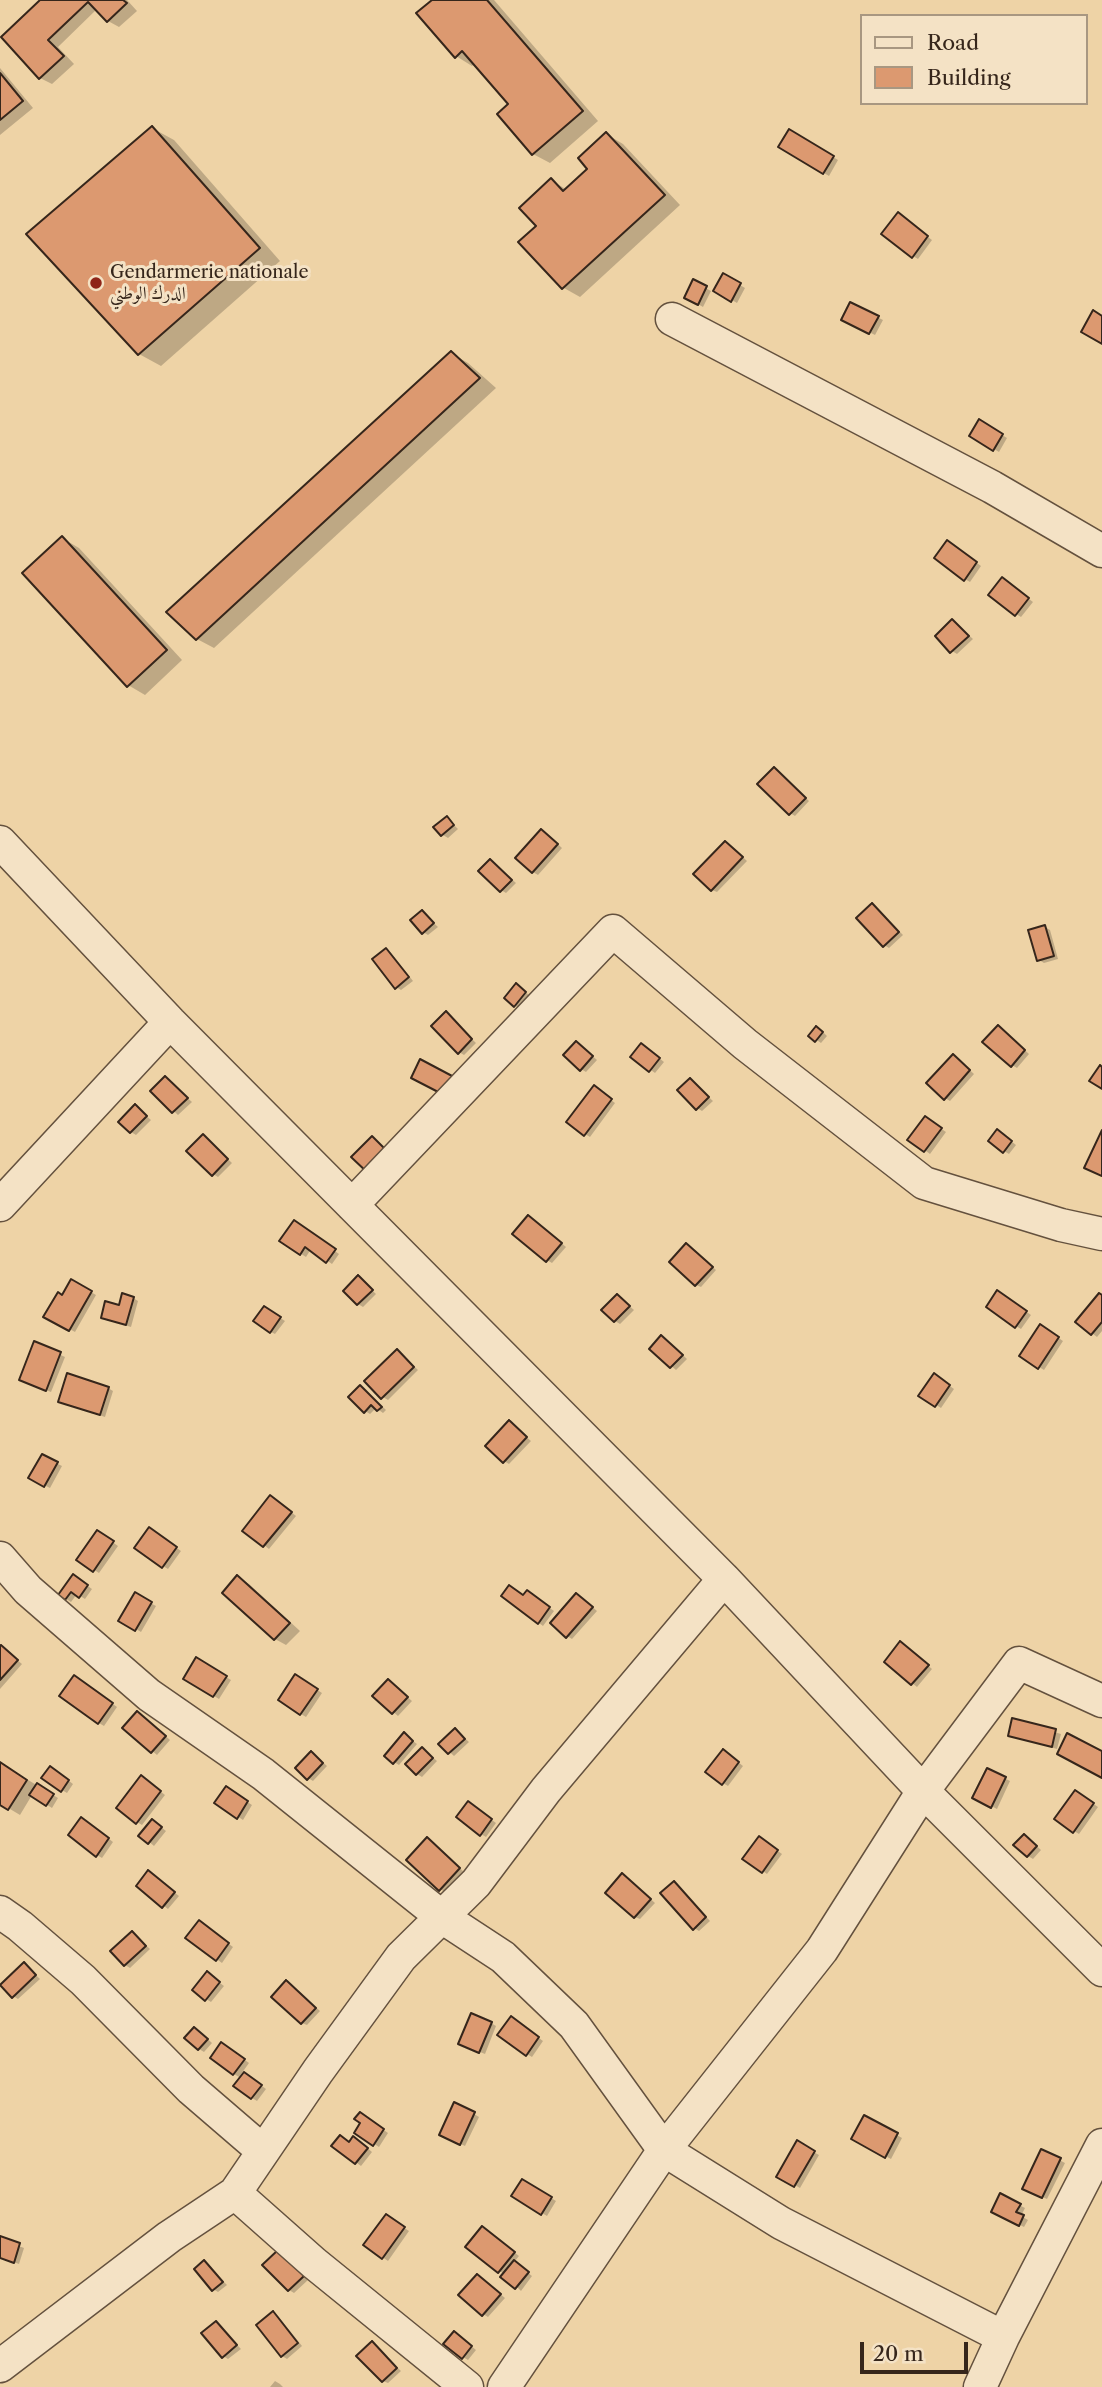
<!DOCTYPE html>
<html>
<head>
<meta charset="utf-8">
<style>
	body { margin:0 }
	#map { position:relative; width:1102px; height:2387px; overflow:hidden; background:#eed3a6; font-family:"Libre Caslon Text",serif }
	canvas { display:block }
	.legend { position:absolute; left:860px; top:14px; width:228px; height:91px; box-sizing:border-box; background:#f4e2c5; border:2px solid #a89781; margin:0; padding:9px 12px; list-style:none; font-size:21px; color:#36261b }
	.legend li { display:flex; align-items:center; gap:14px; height:35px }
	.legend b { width:35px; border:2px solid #a89781 }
	.scale { position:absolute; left:860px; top:2342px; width:108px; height:32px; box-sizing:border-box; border:4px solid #36261b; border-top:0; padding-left:9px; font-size:21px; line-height:24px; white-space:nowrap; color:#36261b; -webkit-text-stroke:5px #f4e2c5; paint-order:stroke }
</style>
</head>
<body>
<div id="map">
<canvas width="1102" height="2387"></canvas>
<ul class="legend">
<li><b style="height:9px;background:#f4e2c5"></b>Road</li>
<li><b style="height:19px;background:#dc9970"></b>Building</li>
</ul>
<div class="scale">20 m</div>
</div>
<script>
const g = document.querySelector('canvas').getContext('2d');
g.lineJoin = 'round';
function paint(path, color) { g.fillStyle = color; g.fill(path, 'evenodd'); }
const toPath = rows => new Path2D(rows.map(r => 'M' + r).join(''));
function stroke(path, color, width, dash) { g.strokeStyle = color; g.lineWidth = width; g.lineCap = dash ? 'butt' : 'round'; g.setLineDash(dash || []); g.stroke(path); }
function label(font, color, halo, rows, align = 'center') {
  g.font = font + ' "Libre Caslon Text",Amiri,serif'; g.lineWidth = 6; g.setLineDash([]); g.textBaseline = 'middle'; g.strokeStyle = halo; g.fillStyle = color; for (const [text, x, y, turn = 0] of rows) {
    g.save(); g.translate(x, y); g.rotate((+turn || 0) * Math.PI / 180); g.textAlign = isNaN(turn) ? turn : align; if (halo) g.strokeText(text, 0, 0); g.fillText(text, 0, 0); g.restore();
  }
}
paint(toPath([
	[42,0,127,0,137,11,119,27,108,21,97,9,58,47,74,64,52,84,40,78,3,37],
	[434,0,494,0,598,121,550,163,533,154,511,104,475,63,472,66,456,56],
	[0,68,33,108,0,135],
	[152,128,174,140,280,261,161,366,139,354],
	[790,131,838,160,829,176,781,147],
	[606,134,623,144,680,205,580,297,564,288,521,242,538,226,551,180,567,190,589,169],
	[903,218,932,240,918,259,913,256],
	[723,275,745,288,737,303,715,290],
	[694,282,711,291,703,307,686,297],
	[851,304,883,320,875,335,843,319],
	[451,353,468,363,496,388,214,648,197,639],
	[979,421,1007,438,999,452,971,435],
	[62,538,79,548,182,660,145,695,128,685],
	[953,545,981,566,970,582,965,579],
	[1008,583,1033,602,1021,617,1016,614],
	[953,621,973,639,957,654,952,651],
	[779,773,809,801,795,816,790,813],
	[447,818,458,829,448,838,443,835],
	[547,834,562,848,538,875,533,872],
	[731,846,747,861,717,892,712,890],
	[491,861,516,883,506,893,501,890],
	[873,905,903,935,889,948,884,945],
	[422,912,438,927,428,935,423,932],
	[1045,927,1050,930,1058,959,1044,963,1039,960],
	[386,950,391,953,413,981,401,990,396,987],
	[521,988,530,996,520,1008,515,1006],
	[446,1014,476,1043,464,1055,459,1052],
	[1003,1030,1029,1054,1017,1068,1012,1065],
	[822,1031,827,1036,821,1043,811,1036],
	[581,1046,597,1060,586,1072,581,1069],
	[647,1048,664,1062,655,1073,633,1057],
	[958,1059,974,1074,950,1101,945,1098],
	[165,1078,192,1102,178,1115,153,1091],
	[690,1080,713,1101,702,1111,697,1108],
	[599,1091,615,1103,590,1137,585,1134],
	[136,1107,151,1120,136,1135,131,1132],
	[930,1121,946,1132,930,1154,910,1139],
	[1002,1134,1016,1145,1009,1154,1004,1151],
	[208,1140,232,1163,218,1177,213,1174],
	[534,1220,566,1247,552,1263,547,1260],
	[298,1225,339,1254,332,1264,311,1249,306,1257,281,1241],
	[691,1248,716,1270,701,1287,696,1285],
	[359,1278,376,1294,363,1307,358,1304],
	[72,1281,96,1295,75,1332,46,1316,63,1297],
	[1003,1295,1031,1315,1021,1329,1016,1326],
	[618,1296,634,1310,620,1324,615,1321],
	[1102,1297,1102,1331,1097,1337,1077,1322],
	[133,1298,138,1301,131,1327,108,1320],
	[265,1308,285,1321,275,1334,271,1332],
	[1041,1326,1063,1341,1044,1370,1021,1356],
	[667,1340,687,1359,676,1370,651,1348],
	[35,1343,65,1357,51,1392,26,1382],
	[398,1351,418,1370,388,1400,383,1397],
	[939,1378,954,1389,941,1408,921,1395],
	[360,1387,365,1390,386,1410,383,1413,376,1408,370,1414,365,1411],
	[108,1388,113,1391,105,1417,65,1404],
	[509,1422,531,1441,509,1464,504,1461],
	[42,1456,62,1466,50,1488,30,1478],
	[276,1500,296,1516,269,1549,245,1530],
	[98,1532,118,1546,99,1573,79,1560],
	[154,1532,181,1551,168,1569,163,1566],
	[238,1577,249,1584,300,1631,286,1645,275,1639],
	[78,1579,92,1589,85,1599,77,1594,71,1602,60,1595],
	[135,1595,156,1606,141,1632,121,1620],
	[532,1595,554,1611,543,1626,539,1623,524,1597],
	[582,1598,597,1611,572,1639,567,1636],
	[906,1646,932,1669,917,1687,886,1662],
	[0,1649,6,1651,22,1664,0,1689],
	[196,1659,231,1680,219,1699,185,1678],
	[296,1676,322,1693,306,1717,301,1714],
	[80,1680,117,1707,104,1726,99,1723],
	[389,1681,412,1701,398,1716,375,1696],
	[143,1716,170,1740,157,1755,125,1728],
	[1013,1720,1061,1734,1057,1749,1010,1735],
	[456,1730,469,1742,454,1756,441,1744],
	[405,1735,417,1744,399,1765,394,1762],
	[423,1749,437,1761,422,1777,417,1774],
	[728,1754,743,1766,728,1786,723,1783],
	[316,1756,327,1766,313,1781,308,1778],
	[0,1763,58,1798,52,1808,32,1795,20,1815,0,1803],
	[988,1770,1010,1781,997,1809,974,1797],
	[56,1771,73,1784,67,1793,62,1790],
	[146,1780,165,1795,142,1825,137,1822],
	[226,1788,252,1805,243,1820,216,1802],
	[1076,1792,1098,1807,1079,1834,1074,1831],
	[473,1806,496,1823,486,1837,481,1834],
	[87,1822,113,1842,102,1858,97,1855],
	[157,1824,166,1831,154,1846,141,1835],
	[1029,1839,1041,1850,1033,1859,1028,1856],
	[764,1841,782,1854,767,1874,763,1871],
	[433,1843,464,1872,445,1892,440,1889],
	[153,1876,179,1896,168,1909,138,1886],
	[627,1878,655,1903,640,1919,635,1917],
	[675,1883,710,1921,699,1931,694,1928],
	[204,1925,233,1947,222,1963,188,1938],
	[132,1933,150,1949,130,1968,125,1965],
	[24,1964,40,1979,18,1999,13,1996],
	[212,1977,224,1986,211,2002,206,1999],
	[291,1985,320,2011,307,2025,302,2023],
	[516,2021,543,2041,532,2057,527,2054],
	[491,2023,496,2026,485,2054,465,2046],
	[200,2032,212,2043,204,2052,199,2049],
	[227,2047,249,2063,239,2077,234,2074],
	[250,2077,266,2089,257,2101,252,2098],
	[474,2114,479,2117,465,2146,446,2137],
	[365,2117,388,2133,379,2147,356,2132],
	[865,2117,902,2138,891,2159,854,2139],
	[359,2141,372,2152,361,2166,334,2146],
	[797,2143,819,2155,800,2188,779,2176],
	[1042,2151,1065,2163,1047,2199,1030,2191],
	[523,2181,556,2201,547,2216,513,2196],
	[1001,2196,1025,2208,1021,2216,1028,2220,1024,2227,993,2211],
	[391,2219,409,2231,388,2261,365,2245],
	[487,2231,519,2256,514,2262,532,2276,521,2291,505,2275,468,2247],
	[1,2239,24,2248,19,2264,0,2257],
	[283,2255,308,2280,294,2293,289,2290],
	[204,2262,227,2285,218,2292,213,2289],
	[482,2279,505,2298,488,2317,483,2314],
	[273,2313,278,2316,302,2346,287,2359,282,2356],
	[216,2323,241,2349,228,2359,223,2356],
	[459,2336,476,2350,468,2360,463,2357],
	[372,2343,401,2371,388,2383,383,2381],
	[275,2381,280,2384,283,2387,270,2387]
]), '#0003');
const building = toPath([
	[40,0,123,0,127,3,107,22,88,2,48,40,64,56,39,79,1,37,40,0],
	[432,0,487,0,583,111,532,155,497,114,508,104,462,51,455,58,416,13,432,0],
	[0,73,23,101,0,120,0,73],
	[152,126,260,248,138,355,26,234,152,126],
	[789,129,834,156,823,174,778,147,789,129],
	[606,132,665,195,562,289,518,242,536,226,519,208,551,178,563,191,587,169,578,158,606,132],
	[898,212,928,236,912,258,881,234,898,212],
	[723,273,741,283,731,302,713,291,723,273],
	[693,279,707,286,698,305,684,298,693,279],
	[850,302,879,316,869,334,841,320,850,302],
	[1093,310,1102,316,1102,344,1081,332,1093,310],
	[451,351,480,378,196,640,166,612,451,351],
	[979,419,1003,434,993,451,969,436,979,419],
	[62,536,167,650,127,687,22,573,62,536],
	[947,540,977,562,964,581,934,558,947,540],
	[1002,577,1029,598,1015,616,988,595,1002,577],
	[952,619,969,636,950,653,935,636,952,619],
	[774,767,806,798,789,815,757,784,774,767],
	[447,816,454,825,441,836,433,827,447,816],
	[541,829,558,844,532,873,515,858,541,829],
	[725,841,743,857,711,891,693,874,725,841],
	[490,859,512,880,500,892,478,871,490,859],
	[872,903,899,932,883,947,856,918,872,903],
	[422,910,434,923,422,934,410,920,422,910],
	[1045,925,1054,956,1037,961,1028,930,1045,925],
	[386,948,409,977,395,989,372,959,386,948],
	[516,983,526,992,514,1007,504,998,516,983],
	[446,1011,472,1039,458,1054,431,1026,446,1011],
	[998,1025,1025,1050,1011,1067,982,1042,998,1025],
	[816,1026,823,1032,815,1042,808,1036,816,1026],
	[576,1041,593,1056,580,1071,563,1055,576,1041],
	[641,1043,660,1058,649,1072,630,1057,641,1043],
	[953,1054,970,1070,944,1100,926,1083,953,1054],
	[420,1059,454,1077,444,1095,411,1078,420,1059],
	[1100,1065,1102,1067,1102,1089,1089,1081,1100,1065],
	[165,1076,188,1098,172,1113,150,1091,165,1076],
	[690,1078,709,1097,696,1110,677,1090,690,1078],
	[594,1085,612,1099,584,1136,566,1122,594,1085],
	[135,1104,147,1116,130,1133,118,1122,135,1104],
	[925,1116,942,1128,924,1152,907,1140,925,1116],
	[997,1129,1012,1141,1003,1153,988,1141,997,1129],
	[1102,1130,1102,1176,1084,1168,1102,1130],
	[203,1134,228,1159,212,1176,186,1151,203,1134],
	[372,1136,389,1153,369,1174,351,1157,372,1136],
	[528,1215,562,1243,546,1262,512,1234,528,1215],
	[294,1220,336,1249,326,1263,305,1247,300,1255,279,1241,294,1220],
	[686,1243,713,1267,695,1286,669,1262,686,1243],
	[358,1275,373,1290,357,1305,343,1291,358,1275],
	[71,1279,92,1291,69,1331,43,1317,58,1292,62,1295,71,1279],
	[997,1290,1027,1311,1015,1328,986,1307,997,1290],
	[122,1293,134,1297,126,1325,101,1318,105,1301,119,1305,122,1293],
	[1099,1293,1102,1295,1102,1322,1091,1335,1075,1322,1099,1293],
	[617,1294,630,1306,614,1322,601,1310,617,1294],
	[264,1306,281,1317,270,1333,253,1321,264,1306],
	[1040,1324,1059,1337,1038,1369,1019,1356,1040,1324],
	[661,1335,683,1355,670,1368,649,1349,661,1335],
	[34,1341,61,1352,46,1391,19,1380,34,1341],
	[397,1349,414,1367,381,1399,364,1381,397,1349],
	[67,1373,109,1387,100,1415,58,1402,67,1373],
	[934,1373,950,1385,935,1407,918,1396,934,1373],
	[360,1385,382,1407,377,1411,371,1405,364,1413,348,1397,360,1385],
	[509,1420,527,1437,503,1463,485,1446,509,1420],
	[42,1454,58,1462,44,1487,28,1478,42,1454],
	[270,1495,292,1512,263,1547,242,1531,270,1495],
	[149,1527,177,1547,162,1568,134,1548,149,1527],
	[97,1530,114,1541,93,1572,76,1560,97,1530],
	[73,1574,88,1585,79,1598,71,1592,65,1600,58,1595,73,1574],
	[237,1575,290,1623,274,1640,222,1593,237,1575],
	[509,1585,523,1595,527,1590,550,1607,538,1624,501,1596,509,1585],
	[135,1592,152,1602,135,1631,118,1621,135,1592],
	[576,1593,593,1607,566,1638,550,1623,576,1593],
	[900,1641,929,1665,911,1685,884,1662,900,1641],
	[1,1645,18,1660,0,1680,0,1646,1,1645],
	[196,1657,227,1676,213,1697,183,1679,196,1657],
	[295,1674,318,1689,300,1715,278,1700,295,1674],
	[74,1675,113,1703,98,1724,59,1696,74,1675],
	[388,1679,408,1697,392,1714,372,1696,388,1679],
	[137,1711,166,1736,151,1753,122,1728,137,1711],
	[1012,1718,1056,1729,1052,1747,1008,1736,1012,1718],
	[455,1728,465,1739,448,1754,438,1744,455,1728],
	[404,1732,413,1741,393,1764,384,1756,404,1732],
	[1067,1733,1102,1751,1102,1778,1057,1754,1067,1733],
	[422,1747,433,1758,416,1775,405,1764,422,1747],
	[723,1749,739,1762,722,1785,705,1772,723,1749],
	[311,1751,323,1763,307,1780,295,1768,311,1751],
	[0,1762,27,1780,8,1810,0,1805,0,1762],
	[50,1766,69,1780,61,1792,41,1778,50,1766],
	[987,1768,1006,1777,991,1808,972,1798,987,1768],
	[141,1775,161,1791,136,1824,116,1808,141,1775],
	[37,1783,54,1794,46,1806,29,1795,37,1783],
	[226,1786,248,1801,237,1819,214,1803,226,1786],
	[1075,1790,1094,1803,1073,1833,1054,1819,1075,1790],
	[468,1801,492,1819,480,1836,456,1817,468,1801],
	[81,1817,109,1838,96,1857,68,1835,81,1817],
	[152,1819,162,1827,148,1844,138,1836,152,1819],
	[1024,1834,1037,1846,1027,1857,1013,1845,1024,1834],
	[759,1836,778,1850,762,1873,742,1859,759,1836],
	[427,1837,460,1868,439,1891,406,1860,427,1837],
	[148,1870,175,1892,162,1908,136,1886,148,1870],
	[622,1873,651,1899,634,1918,605,1893,622,1873],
	[674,1881,706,1917,693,1930,660,1893,674,1881],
	[199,1920,229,1943,216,1961,185,1938,199,1920],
	[132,1931,146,1946,124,1966,110,1951,132,1931],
	[24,1962,36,1975,12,1998,0,1985,24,1962],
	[207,1971,220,1982,205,2001,192,1990,207,1971],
	[286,1980,316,2008,301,2024,271,1997,286,1980],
	[471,2013,492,2022,479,2053,458,2044,471,2013],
	[511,2016,539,2037,526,2056,497,2035,511,2016],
	[194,2027,208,2039,198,2050,184,2038,194,2027],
	[221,2042,245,2059,233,2075,210,2058,221,2042],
	[244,2072,262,2085,251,2099,233,2086,244,2072],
	[454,2102,475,2112,460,2145,439,2135,454,2102],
	[360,2112,384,2129,373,2146,354,2133,360,2123,354,2119,360,2112],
	[864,2115,898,2133,885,2158,851,2139,864,2115],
	[340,2135,349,2142,353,2136,368,2148,355,2164,331,2146,340,2135],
	[797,2140,815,2151,794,2187,776,2177,797,2140],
	[1041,2149,1061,2158,1042,2198,1022,2189,1041,2149],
	[522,2179,552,2197,541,2215,511,2196,522,2179],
	[1000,2193,1021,2204,1016,2212,1024,2215,1019,2226,991,2212,1000,2193],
	[386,2214,405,2227,382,2259,363,2245,386,2214],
	[482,2226,515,2252,498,2273,465,2247,482,2226],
	[0,2236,20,2243,14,2263,0,2258,0,2236],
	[278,2250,304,2276,288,2291,262,2265,278,2250],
	[204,2260,223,2282,212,2291,194,2269,204,2260],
	[514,2260,529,2272,515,2289,500,2277,514,2260],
	[477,2274,501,2294,482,2316,458,2295,477,2274],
	[273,2311,298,2343,281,2357,256,2325,273,2311],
	[216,2321,237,2345,222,2358,201,2333,216,2321],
	[454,2331,472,2346,462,2359,443,2344,454,2331],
	[372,2341,397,2368,382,2382,356,2356,372,2341]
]);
paint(building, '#dc9970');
stroke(building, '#36261b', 2);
const street = toPath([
	[672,319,992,487,1102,551],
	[0,842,170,1022,724,1579,923,1791,1102,1970],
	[0,1205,170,1022],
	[352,1205,613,931,745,1044,924,1183,1061,1225,1102,1234],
	[0,1558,28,1590,149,1695,263,1774,442,1917,503,1957,574,2025,664,2150,781,2223,1003,2337],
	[0,1912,20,1926,83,1980,191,2089,263,2151],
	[0,2366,169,2237,235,2193],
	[467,2387,314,2263,235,2193,318,2071,401,1957,476,1883,546,1790,724,1579],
	[504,2387,664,2150,822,1950,923,1791,1019,1663,1102,1701],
	[980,2387,1003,2337,1102,2145]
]);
stroke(street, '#64513e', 35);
stroke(street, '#f4e2c5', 32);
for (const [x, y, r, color] of [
	[96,283,7,"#8f2418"]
]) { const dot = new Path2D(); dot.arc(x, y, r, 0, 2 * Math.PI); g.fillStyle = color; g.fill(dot); stroke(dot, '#f4e2c5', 2.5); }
label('18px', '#36261b', '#f4e2c5', [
	["Gendarmerie nationale",110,273],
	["الدرك الوطني",110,294]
], 'left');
</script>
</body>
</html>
